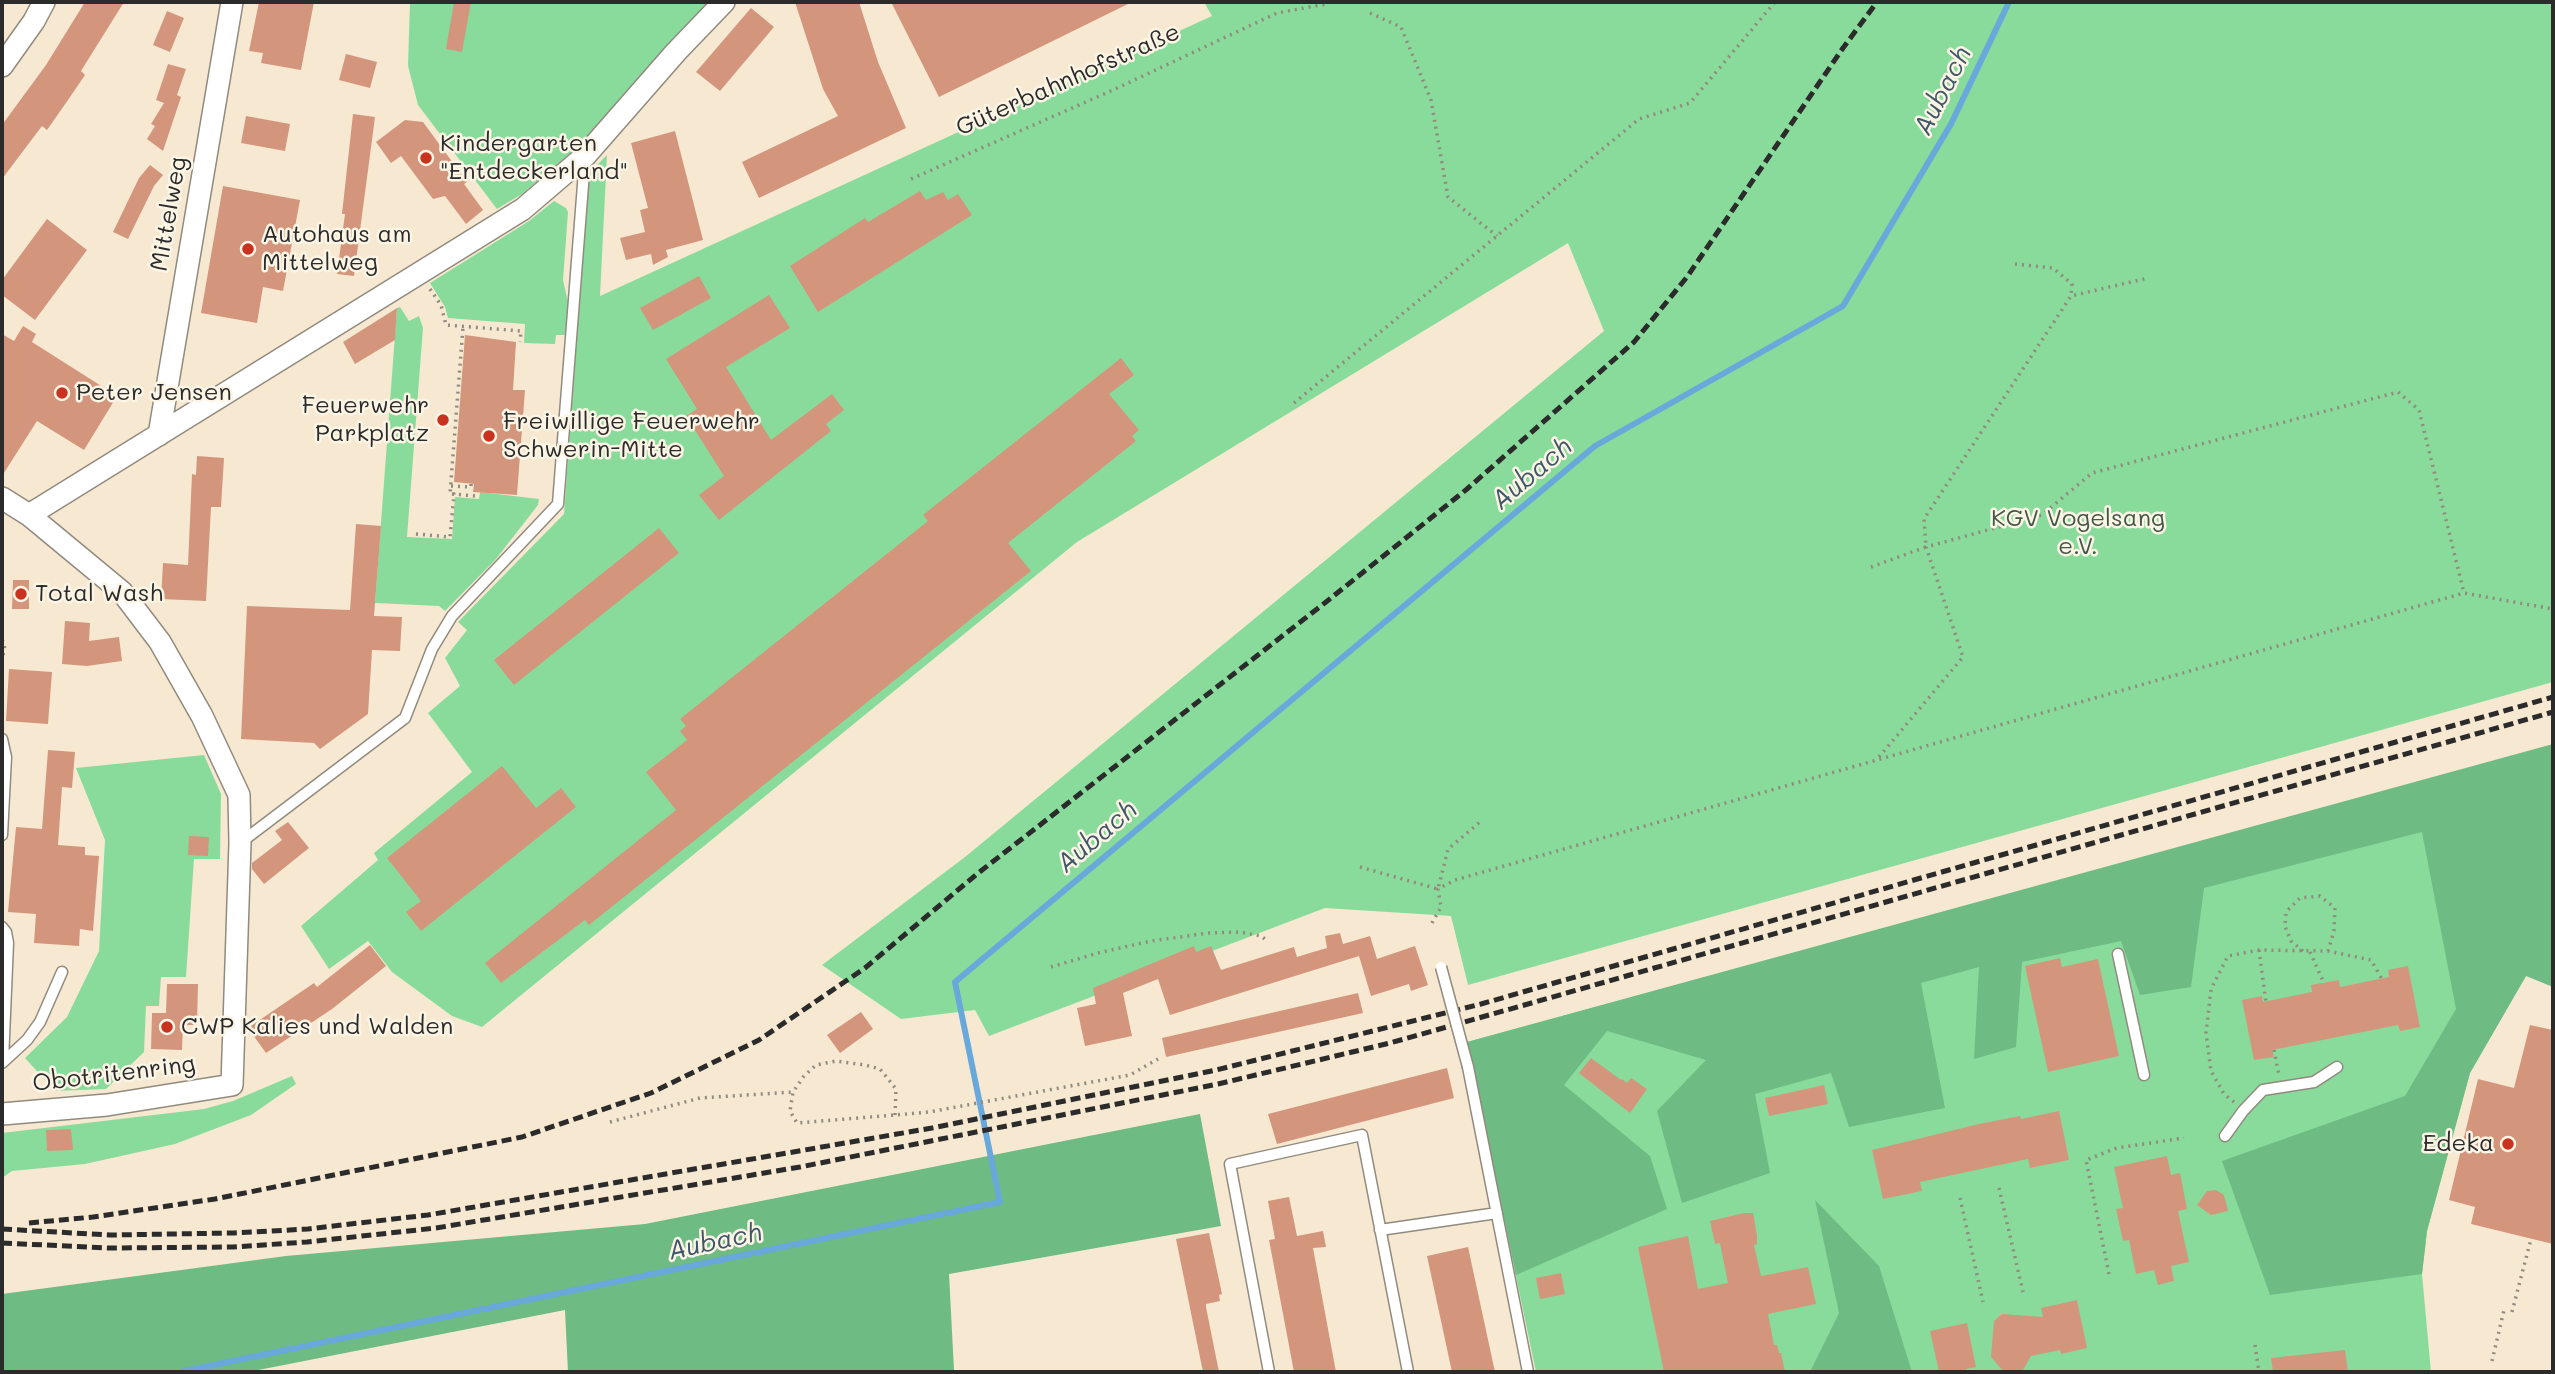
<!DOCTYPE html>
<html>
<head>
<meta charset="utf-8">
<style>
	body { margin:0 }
	#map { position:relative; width:2555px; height:1374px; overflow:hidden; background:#f7e9d1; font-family:Mali,sans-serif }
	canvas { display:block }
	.frame { position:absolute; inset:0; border:4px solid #2b2b2b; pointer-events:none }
</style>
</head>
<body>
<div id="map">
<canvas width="2555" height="1374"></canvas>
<div class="frame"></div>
</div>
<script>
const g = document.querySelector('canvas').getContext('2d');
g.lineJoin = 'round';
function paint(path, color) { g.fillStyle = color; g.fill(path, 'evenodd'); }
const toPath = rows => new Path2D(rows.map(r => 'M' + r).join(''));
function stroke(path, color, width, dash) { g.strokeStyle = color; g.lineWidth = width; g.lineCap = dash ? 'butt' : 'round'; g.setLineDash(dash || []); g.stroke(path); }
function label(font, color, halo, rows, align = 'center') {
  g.font = font + ' Mali,sans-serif'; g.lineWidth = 5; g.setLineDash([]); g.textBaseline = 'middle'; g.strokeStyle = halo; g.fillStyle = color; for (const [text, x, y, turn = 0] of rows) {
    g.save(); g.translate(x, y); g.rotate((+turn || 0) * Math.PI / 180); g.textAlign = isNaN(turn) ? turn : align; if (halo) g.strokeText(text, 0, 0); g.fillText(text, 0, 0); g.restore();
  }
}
paint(toPath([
	[410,2,709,2,579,146,522,194,497,209,418,105,408,66],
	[1204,2,2547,2,2553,6,2553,682,1468,985,1451,916,1325,908,989,1036,975,1010,901,1019,822,965,965,857,1604,331,1568,243,1077,542,482,1027,452,1016,392,972,368,941,329,969,301,926,378,860,374,853,472,772,428,713,460,686,445,658,467,630,458,622,564,514,589,173,607,155,600,296,1212,16],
	[554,201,566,208,568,212,563,280,568,302,566,335,556,335,555,344,524,343,525,324,448,318,445,307,430,283,529,221],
	[400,307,409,321,419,316,423,328,407,537,452,539,455,497,479,499,480,492,539,499,538,505,496,559,445,611,439,606,375,603,397,308],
	[204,755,221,794,220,859,194,859,186,977,161,977,159,1006,146,1006,144,1052,106,1089,55,1091,25,1058,67,1017,99,951,105,840,76,768],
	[2483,765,2526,976,2470,1073,2427,1231,2422,1274,2431,1372,1536,1372,1467,1042],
	[292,1076,296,1084,251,1115,175,1144,85,1164,12,1171,2,1178,2,1133,204,1109,233,1101]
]), '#89db9c');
paint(toPath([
	[2553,744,2553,987,2526,976,2470,1073,2427,1231,2422,1274,2270,1295,2222,1161,2405,1096,2456,1009,2422,832,2204,888,2191,987,2140,995,2121,941,2022,962,2016,1047,1974,1059,1979,967,1921,983,1945,1108,1849,1127,1831,1073,1755,1094,1770,1173,1682,1203,1657,1111,1706,1060,1607,1031,1564,1085,1650,1156,1667,1209,1516,1275,1467,1042],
	[1200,1114,1221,1226,949,1274,954,1370,929,1372,568,1372,565,1310,248,1372,2,1372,2,1294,286,1256,645,1224],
	[1815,1200,1879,1266,1912,1372,1810,1372,1839,1313]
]), '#6ebb84');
stroke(toPath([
	[180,1372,1000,1202,955,982,1595,446,1843,306,1951,124,2009,2]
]), '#68a8db', 6);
paint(toPath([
	[85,2,124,2,81,71,85,75,68,100,47,130,42,126,2,179,2,125,46,65],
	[259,2,314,2,301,70,261,63,263,53,249,51],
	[454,2,471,2,462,52,446,49],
	[795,2,859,2,878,62,906,128,759,198,742,162,838,116,823,89],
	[891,2,1132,2,939,97],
	[751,8,774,27,720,91,696,72],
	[167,11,184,18,170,52,153,45],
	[346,54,377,62,370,88,339,80],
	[168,64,186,69,177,95,181,97,163,151,147,139,155,126,151,124,164,103,156,100],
	[353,114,375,117,354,276,337,274,345,214,342,214],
	[246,116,290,124,285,151,241,143],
	[405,120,423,122,467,182,464,184,483,210,466,224,445,196,433,199,401,156,391,163,376,142],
	[675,131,703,240,666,250,668,257,653,265,651,254,626,260,620,238,645,232,640,210,648,208,631,143],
	[150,165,163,175,154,186,128,239,113,232,139,178],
	[223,186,300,200,283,291,263,287,257,323,201,313],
	[920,191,926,200,943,192,948,200,958,194,972,215,818,312,790,266,865,218,868,222],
	[47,219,87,250,35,320,2,295,2,280],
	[699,276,711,298,653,330,640,308],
	[769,295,790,328,726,367,771,440,832,394,844,410,826,424,831,431,719,520,699,495,724,476,686,416,697,409,666,359],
	[397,308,395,340,355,364,343,342],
	[23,326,36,334,32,342,117,396,84,450,37,421,2,476,2,334,14,341],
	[465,335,516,342,513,390,525,390,517,495,473,492,474,484,454,482],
	[1121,358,1134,375,1109,394,1139,430,1132,436,1136,441,1008,543,1031,571,589,925,585,920,501,983,485,963,676,810,646,772,687,740,680,731,686,726,680,719,928,521,923,515],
	[197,456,224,458,221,507,211,507,206,601,161,599,163,563,188,565,192,474,196,475],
	[356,524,381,526,374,616,402,617,400,651,372,650,368,714,320,749,314,743,241,739,247,606,350,610],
	[659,528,679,553,514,685,494,660],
	[13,580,29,580,29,609,12,609],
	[65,621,90,623,89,641,119,637,122,661,87,666,62,664],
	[9,669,52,672,48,724,6,721],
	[48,750,75,752,72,788,62,787,58,845,85,847,85,855,99,856,93,931,80,929,79,946,34,943,36,914,8,912,16,827,42,829],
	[502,766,536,808,561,788,576,807,421,931,406,912,421,901,387,858],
	[288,822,309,848,264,884,252,869,252,863,282,840,275,831],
	[189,836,209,837,208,856,188,855],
	[1340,933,1343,944,1370,936,1377,959,1415,946,1428,985,1411,991,1409,984,1371,996,1359,956,1170,1015,1158,979,1123,993,1132,1036,1085,1046,1077,1008,1096,1004,1093,988,1194,946,1196,952,1211,946,1221,970,1294,947,1297,957,1313,952,1327,948,1325,936],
	[370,945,386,966,332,1009,266,1053,248,1028,314,983,317,987],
	[2060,958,2062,967,2098,959,2119,1056,2048,1072,2025,966],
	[2408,966,2420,1027,2400,1031,2398,1025,2272,1050,2274,1057,2254,1060,2242,1000,2262,996,2263,1002,2312,992,2311,985,2339,980,2340,987,2389,977,2388,970],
	[167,984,198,984,197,1025,183,1025,182,1050,151,1049,152,1013,166,1013],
	[1358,993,1363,1013,1166,1057,1162,1038],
	[861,1012,873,1029,840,1053,827,1035],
	[2530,1025,2553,1030,2553,1244,2471,1224,2475,1207,2449,1200,2478,1079,2514,1088],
	[1591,1058,1621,1080,1622,1079,1627,1083,1631,1078,1647,1089,1630,1113,1579,1073],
	[1447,1068,1454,1098,1277,1144,1268,1114],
	[1824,1085,1828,1104,1769,1116,1765,1098],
	[2059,1111,2069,1160,2030,1168,2028,1159,1920,1182,1922,1191,1883,1199,1872,1150,1979,1124,2020,1116,2021,1119],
	[71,1129,73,1150,47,1151,46,1130],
	[2167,1156,2171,1175,2180,1173,2187,1209,2178,1211,2189,1262,2171,1266,2174,1281,2158,1285,2154,1270,2136,1274,2129,1240,2123,1241,2116,1209,2123,1208,2114,1167],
	[2216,1190,2224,1195,2228,1211,2211,1215,2197,1205,2207,1191],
	[1289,1197,1297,1236,1323,1231,1326,1247,1313,1248,1336,1372,1294,1372,1269,1240,1275,1239,1268,1201],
	[1744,1213,1753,1213,1757,1235,1757,1244,1754,1245,1761,1276,1808,1267,1816,1304,1768,1314,1774,1345,1777,1345,1779,1353,1781,1353,1785,1372,1664,1372,1638,1247,1688,1236,1698,1289,1728,1283,1720,1243,1715,1244,1710,1221],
	[1209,1233,1222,1294,1219,1295,1220,1301,1206,1304,1206,1307,1219,1372,1203,1372,1176,1239],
	[1468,1247,1495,1372,1452,1372,1427,1256],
	[1561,1273,1565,1294,1540,1299,1536,1278],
	[2077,1300,2087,1348,2061,1354,2060,1350,2031,1356,2022,1372,2004,1372,1991,1357,1994,1321,2002,1314,2043,1317,2041,1308],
	[1967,1323,1976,1367,1966,1369,1967,1372,1939,1372,1930,1331],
	[2345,1350,2348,1372,2273,1372,2271,1358]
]), '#d3967c');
const service = toPath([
	[2,739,6,757,2,835],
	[240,843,405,718,432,649,452,616,558,504,585,159],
	[2,927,6,932,8,943,3,1061],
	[2118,954,2144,1075],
	[2,1063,27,1040,40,1022,62,972],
	[1468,1067,1528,1372],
	[2225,1136,2243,1111,2263,1090,2314,1082,2337,1067],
	[1380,1230,1497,1213],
	[1269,1372,1230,1164,1362,1135,1408,1372]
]);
const minor = toPath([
	[2,66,34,21,44,2],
	[159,435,232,2],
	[2,498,29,515,122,592,160,642,202,716,239,795,240,843,232,1085,107,1105,2,1114],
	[29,515,523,209,585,156,676,52,724,2]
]);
stroke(service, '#918a7e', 13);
stroke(minor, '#918a7e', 24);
stroke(toPath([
	[1370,13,1401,27,1431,100,1448,197,1497,236],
	[911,179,1113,90,1277,13,1326,4],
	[2015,264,2053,268,2072,284,2071,296],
	[430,289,441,305,446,325,521,331,520,342],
	[1294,403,1639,119,1690,103,1775,2],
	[451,486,471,487,471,484],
	[452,494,476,496],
	[416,534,450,537,454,494,450,494,463,327],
	[1871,567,1926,547,1924,519,2071,296,2148,278],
	[2,640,5,644,2,661],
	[1879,757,1963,657,1926,547,2042,515,2092,473,2398,392,2419,410,2464,593],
	[1360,867,1438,889,1448,849,1480,822],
	[1432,923,1441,907,1438,889,1455,880,2464,593,2553,609],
	[2259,950,2266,1002],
	[2303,951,2291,941,2285,926,2286,912,2300,898,2320,896,2335,908,2334,931,2328,951],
	[2310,952,2324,983],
	[1051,967,1098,953,1151,941,1209,933,1240,932,1261,936,1266,940],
	[2274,1050,2279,1075],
	[2234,1102,2224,1094,2211,1071,2206,1033,2211,989,2228,956,2259,950,2328,951,2371,960,2382,979],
	[895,1115,896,1089,880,1069,865,1065,836,1061,816,1065,804,1076,793,1092,790,1111,797,1123,895,1115,929,1112,1130,1075,1158,1059],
	[610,1122,700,1098,793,1092],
	[1999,1188,2023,1292],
	[1960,1198,1983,1302],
	[2109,1274,2086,1160,2117,1148,2184,1138],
	[2512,1312,2531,1239],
	[2255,1345,2259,1372],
	[2492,1361,2504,1310]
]), '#918a7e', 3.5, [2, 5]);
stroke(service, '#fff', 10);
stroke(minor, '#fff', 21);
stroke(toPath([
	[29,1223,93,1217,215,1199,522,1137,651,1093,759,1040,865,968,977,874,1326,602,1467,489,1634,342,1687,277,1843,48,1877,2],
	[2,1229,110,1235,234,1233,308,1229,428,1215,932,1128,1216,1070,1481,1004,2553,697],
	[2,1243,109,1248,233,1247,307,1242,436,1228,800,1167,1218,1084,1390,1043,1528,1004,2553,712]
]), '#2b2b2b', 5, [10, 5]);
const serviceBridge = toPath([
	[1441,967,1468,1067]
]);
stroke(serviceBridge, '#918a7e', 13, []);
stroke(serviceBridge, '#fff', 10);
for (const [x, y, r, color] of [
	[426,158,7,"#c8321e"],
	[248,249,7,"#c8321e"],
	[62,393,7,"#c8321e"],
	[443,420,7,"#c8321e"],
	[489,436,7,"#c8321e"],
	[21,594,7,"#c8321e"],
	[167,1027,7,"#c8321e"],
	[2508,1144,7,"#c8321e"]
]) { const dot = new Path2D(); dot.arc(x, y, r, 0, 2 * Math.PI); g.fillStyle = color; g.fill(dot); stroke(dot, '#fcf5e5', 2.5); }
label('24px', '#2b2b2b', '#fcf5e5', [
	["Güterbahnhofstraße",1068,80,-24],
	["Mittelweg",169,214,-80],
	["Obotritenring",114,1074,-7]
]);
label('24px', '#2b2b2b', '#fcf5e5', [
	["Kindergarten",440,144],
	["\"Entdeckerland\"",440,172],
	["Autohaus am",262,235],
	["Mittelweg",262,263],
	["Peter Jensen",76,393],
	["Feuerwehr",429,406,"right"],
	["Parkplatz",429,434,"right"],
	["Freiwillige Feuerwehr",503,422],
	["Schwerin-Mitte",503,450],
	["Total Wash",35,594],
	["CWP Kalies und Walden",181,1027],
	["Edeka",2494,1144,"right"]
], 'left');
label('24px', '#425747', '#fcf5e5', [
	["KGV Vogelsang",2078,519],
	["e.V.",2078,547]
]);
label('italic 26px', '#405769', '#fcf5e5', [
	["Aubach",1943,91,-63],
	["Aubach",1532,474,-40],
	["Aubach",1097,837,-40],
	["Aubach",715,1242,-12]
]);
</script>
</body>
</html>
